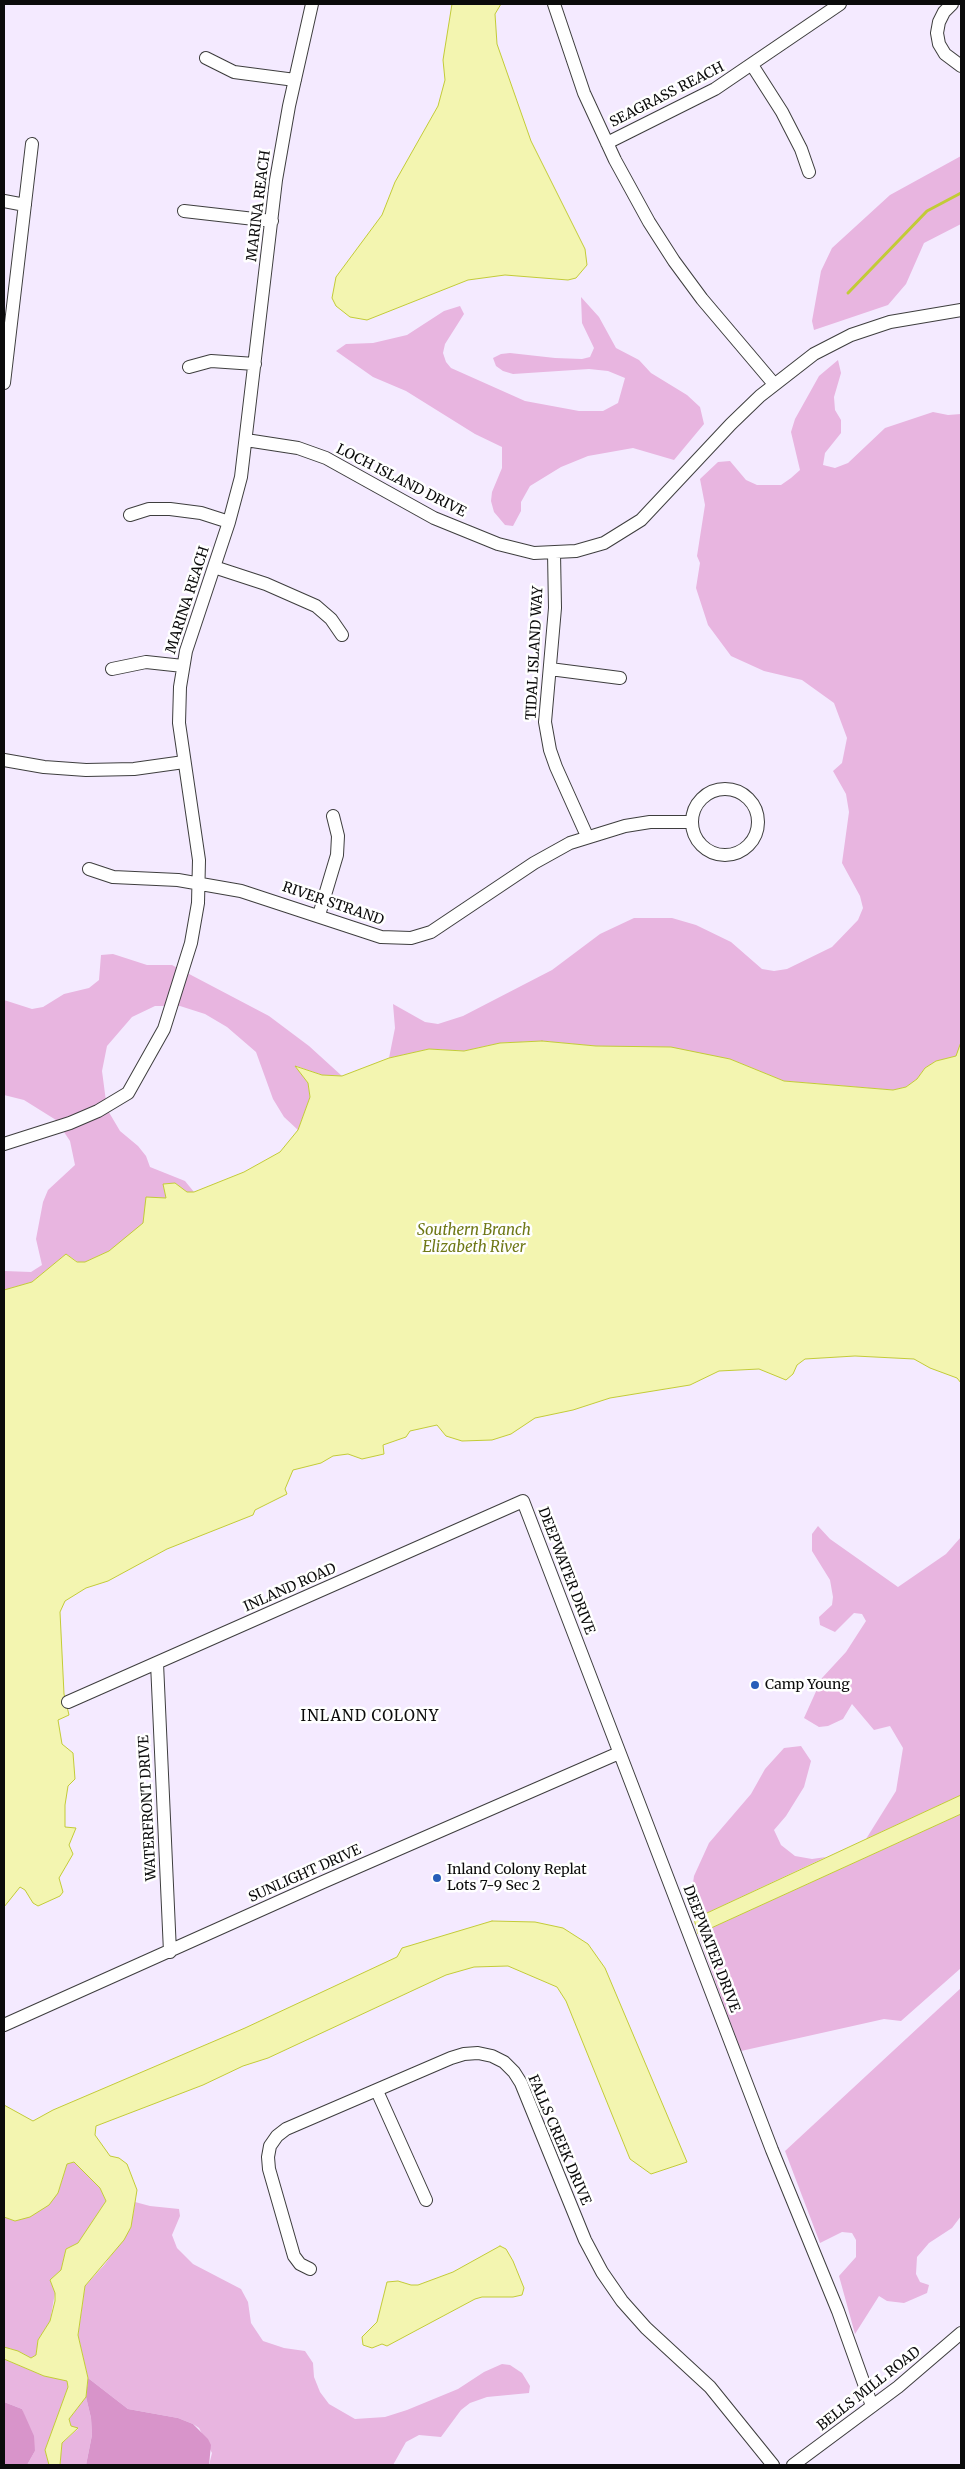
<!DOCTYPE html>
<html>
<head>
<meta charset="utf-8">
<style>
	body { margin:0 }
	#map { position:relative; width:965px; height:2469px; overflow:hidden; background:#f4eaff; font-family:Merriweather,serif }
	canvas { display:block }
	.frame { position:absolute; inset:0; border:5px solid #0b0b0b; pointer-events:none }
</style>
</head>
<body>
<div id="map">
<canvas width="965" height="2469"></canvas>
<div class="frame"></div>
</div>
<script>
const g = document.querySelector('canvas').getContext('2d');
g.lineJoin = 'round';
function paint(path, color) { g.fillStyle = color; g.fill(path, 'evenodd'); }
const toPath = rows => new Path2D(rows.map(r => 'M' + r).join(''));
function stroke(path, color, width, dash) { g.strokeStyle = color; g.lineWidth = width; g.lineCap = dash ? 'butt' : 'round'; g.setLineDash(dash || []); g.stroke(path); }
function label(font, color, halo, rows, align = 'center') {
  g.font = font + ' Merriweather,serif'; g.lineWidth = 5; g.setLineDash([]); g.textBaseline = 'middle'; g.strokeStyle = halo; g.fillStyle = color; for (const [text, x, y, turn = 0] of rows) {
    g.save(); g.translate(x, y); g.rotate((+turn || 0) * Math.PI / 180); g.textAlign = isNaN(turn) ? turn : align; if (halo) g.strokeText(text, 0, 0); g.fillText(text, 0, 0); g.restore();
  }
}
paint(toPath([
	[961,156,961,224,924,243,906,284,888,305,814,330,812,321,821,271,832,248,890,195],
	[581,297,599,317,616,348,639,360,651,373,687,395,700,407,704,424,674,460,633,448,588,456,561,467,530,486,521,502,521,511,513,526,505,525,494,512,491,501,492,492,502,468,502,447,475,434,406,391,373,377,336,351,346,344,373,343,407,335,444,311,460,306,464,314,445,344,443,353,446,362,451,368,525,401,579,411,603,411,618,403,625,378,608,371,589,369,513,374,503,371,496,366,493,358,501,354,510,353,555,358,582,359,590,357,594,348,582,323],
	[838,360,841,373,834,397,835,410,841,420,841,433,825,453,823,465,835,468,848,463,885,428,933,412,948,415,961,414,961,1043,957,1056,936,1061,925,1068,917,1079,906,1087,893,1090,784,1081,730,1059,542,1041,500,1043,464,1051,429,1049,389,1058,395,1028,393,1004,425,1022,438,1024,463,1016,552,970,600,934,634,918,672,918,696,925,731,942,762,969,774,971,787,969,832,947,858,920,863,908,860,896,842,863,849,812,846,794,833,771,842,763,847,738,834,703,802,680,764,671,731,656,708,625,696,588,700,563,697,556,705,505,700,479,718,462,730,461,746,480,757,485,781,485,791,478,800,470,791,432,795,419,819,376],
	[113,954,147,965,172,965,269,1016,309,1046,342,1076,322,1075,296,1066,308,1083,310,1097,298,1130,284,1117,273,1099,256,1052,227,1027,205,1014,180,1006,155,1006,132,1017,107,1046,102,1071,107,1109,120,1131,138,1146,146,1156,150,1167,185,1181,194,1192,187,1192,175,1183,163,1184,166,1198,133,1234,109,1251,85,1262,78,1262,66,1254,32,1282,4,1290,4,1271,31,1272,42,1265,36,1239,43,1202,48,1190,75,1165,70,1141,56,1120,24,1100,4,1095,4,1000,32,1009,43,1007,64,994,89,988,99,980,101,955],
	[818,1526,830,1539,898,1587,946,1554,961,1537,961,1795,866,1839,896,1791,903,1748,890,1726,874,1730,852,1704,843,1719,828,1726,819,1727,804,1718,822,1678,846,1652,866,1621,862,1614,854,1613,835,1632,820,1625,819,1617,832,1605,833,1597,830,1580,812,1551,812,1534],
	[801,1746,811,1761,804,1787,786,1816,774,1830,781,1845,795,1856,812,1859,826,1857,694,1919,689,1911,694,1876,709,1843,751,1794,765,1769,784,1748],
	[961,1814,961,1968,901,2021,884,2019,741,2051,698,1934],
	[961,1988,961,2216,952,2228,929,2243,917,2257,916,2274,920,2282,929,2285,927,2293,904,2303,887,2301,879,2296,855,2334,839,2276,856,2257,856,2240,852,2233,842,2232,820,2243,785,2151],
	[74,2162,100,2188,106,2201,78,2243,66,2249,61,2270,50,2280,55,2293,50,2321,38,2340,36,2355,31,2358,18,2351,4,2347,4,2217,15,2221,58,2193,67,2164],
	[135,2202,150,2206,179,2209,180,2216,172,2235,177,2248,193,2264,241,2289,248,2302,251,2323,263,2341,284,2348,305,2351,313,2363,314,2377,320,2392,329,2404,355,2419,385,2417,407,2410,458,2389,484,2372,502,2364,510,2365,522,2373,530,2386,529,2393,487,2397,470,2403,461,2410,441,2437,419,2435,406,2442,393,2465,209,2465,212,2453,199,2428,193,2424,178,2418,128,2409,88,2378,78,2335,85,2286,105,2264,131,2227],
	[4,2359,44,2376,67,2380,68,2387,45,2450,49,2465,27,2465,35,2451,22,2409,4,2402],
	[86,2397,91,2418,92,2435,86,2465,60,2465,62,2443,78,2429,71,2426,69,2419]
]), '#e8b5e0');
paint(toPath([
	[88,2378,128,2409,178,2418,193,2424,208,2439,211,2445,209,2465,86,2465,92,2435,91,2418,86,2397],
	[4,2402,22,2409,34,2436,35,2451,27,2465,4,2465]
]), '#d894ca');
const water = toPath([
	[452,4,501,4,495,14,497,44,531,141,585,249,587,265,576,278,568,280,505,275,468,280,367,320,350,317,336,306,332,298,336,277,382,215,395,182,438,106,445,80,443,60,452,4],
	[542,1041,596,1046,671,1047,730,1059,784,1081,893,1090,906,1087,917,1079,925,1068,936,1061,956,1056,961,1042,961,1383,957,1378,930,1368,914,1359,855,1356,805,1359,797,1365,793,1374,786,1380,759,1369,719,1371,690,1385,610,1398,573,1410,535,1418,511,1434,492,1440,462,1441,446,1436,437,1425,410,1431,406,1437,383,1445,384,1454,362,1459,348,1454,333,1456,321,1463,293,1470,285,1489,287,1494,255,1510,253,1515,167,1549,108,1581,86,1588,65,1601,60,1612,64,1694,69,1715,58,1720,62,1744,73,1753,75,1779,68,1786,65,1805,65,1827,76,1828,69,1845,73,1854,59,1878,63,1892,60,1896,38,1906,33,1903,25,1890,20,1887,4,1907,4,1290,32,1282,66,1254,77,1262,85,1262,109,1251,143,1223,146,1197,166,1198,163,1184,175,1183,187,1192,194,1192,244,1172,280,1152,298,1130,310,1097,308,1083,295,1066,322,1075,342,1076,389,1058,429,1049,464,1051,500,1043,542,1041],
	[961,1795,961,1814,698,1934,694,1919,961,1795],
	[492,1921,535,1922,563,1928,588,1944,605,1968,687,2162,651,2174,630,2159,566,2001,557,1987,508,1966,474,1967,446,1975,268,2058,243,2066,203,2085,96,2126,95,2135,110,2156,119,2158,127,2164,137,2190,131,2227,124,2240,85,2286,78,2335,88,2378,86,2397,69,2419,71,2426,78,2428,62,2443,60,2465,49,2465,45,2450,68,2387,67,2381,44,2376,4,2359,4,2347,18,2351,31,2358,36,2355,38,2340,50,2321,55,2301,55,2293,50,2280,61,2270,66,2249,78,2243,106,2201,100,2188,74,2162,67,2164,58,2193,49,2205,30,2217,15,2221,4,2217,4,2105,33,2121,53,2110,245,2028,397,1957,402,1948,492,1921],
	[500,2246,506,2249,513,2261,524,2288,522,2295,513,2297,482,2297,475,2299,387,2346,382,2344,372,2348,363,2345,362,2337,377,2322,387,2282,398,2281,411,2285,418,2285,453,2272,500,2246]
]);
paint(water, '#f3f5b0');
stroke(water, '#c2cb37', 1);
stroke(toPath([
	[848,293,927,211,961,193]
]), '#c2cb37', 3);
const minor = toPath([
	[554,4,584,93,615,160,649,222,674,261,702,299,774,384],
	[952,4,944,12,939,22,937,33,939,44,945,54,961,66],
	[206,58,234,72,295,80],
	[752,65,782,112,801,149,809,172],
	[607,143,715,89,840,4],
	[4,201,25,205],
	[184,211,272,221],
	[189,367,211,361,255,364],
	[4,383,32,144],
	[246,440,298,448,326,458,434,518,498,544,534,553,576,551,604,543,641,520,731,424,760,396,814,354,851,335,890,322,961,310],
	[130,515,149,509,170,509,201,513,229,522],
	[554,553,555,608,545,722,550,750,556,767,587,836],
	[214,567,266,584,316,606,331,619,342,635],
	[112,669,146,662,183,666],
	[550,669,620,678],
	[4,760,44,767,86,770,134,769,184,762],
	'692 822a33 33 0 1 1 66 0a33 33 0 1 1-66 0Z',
	[89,869,113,877,178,880,241,891,381,937,411,938,431,932,534,863,570,843,625,826,650,822,692,822],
	[319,915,337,855,338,836,333,816],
	[4,1144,70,1123,98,1111,128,1093,164,1029,191,943,198,903,199,860,179,723,180,687,186,651,229,522,241,477,276,180,289,106,312,4],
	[157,1663,170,1952],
	[68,1702,523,1501,772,2150,838,2311,872,2406],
	[4,2025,323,1882,619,1753],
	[377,2091,426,2200],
	[310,2269,300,2264,294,2256,269,2169,268,2157,270,2146,277,2136,286,2129,451,2058,464,2054,478,2053,492,2056,504,2062,514,2072,521,2083,585,2240,602,2272,622,2301,646,2328,710,2387,773,2465],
	[793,2465,898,2387,961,2333]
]);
stroke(minor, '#3e3e3e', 14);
stroke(minor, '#fff', 12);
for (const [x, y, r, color] of [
	[755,1685,5,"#265eb9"],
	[437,1878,5,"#265eb9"]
]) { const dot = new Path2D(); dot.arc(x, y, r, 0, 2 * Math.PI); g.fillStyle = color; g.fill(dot); stroke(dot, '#fff', 2); }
label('14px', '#0b0b0b', '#fff', [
	["SEAGRASS REACH",667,95,-27],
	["MARINA REACH",259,206,-83],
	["LOCH ISLAND DRIVE",401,481,27],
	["MARINA REACH",188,600,-72],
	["TIDAL ISLAND WAY",535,653,-87],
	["RIVER STRAND",333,904,19],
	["DEEPWATER DRIVE",566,1571,69],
	["INLAND ROAD",290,1588,-24],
	["WATERFRONT DRIVE",148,1808,-93],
	["SUNLIGHT DRIVE",305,1874,-24],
	["DEEPWATER DRIVE",711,1949,69],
	["FALLS CREEK DRIVE",559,2140,67],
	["BELLS MILL ROAD",869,2389,-38]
]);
label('14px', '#0b0b0b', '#fff', [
	["Camp Young",765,1685],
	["Inland Colony Replat",447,1870],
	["Lots 7-9 Sec 2",447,1886]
], 'left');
label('italic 15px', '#6f7816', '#fff', [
	["Southern Branch",474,1231],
	["Elizabeth River",474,1248]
]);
g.letterSpacing = '1px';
label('15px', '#0b0b0b', '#fff', [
	["INLAND COLONY",370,1717]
]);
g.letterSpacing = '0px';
</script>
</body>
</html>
